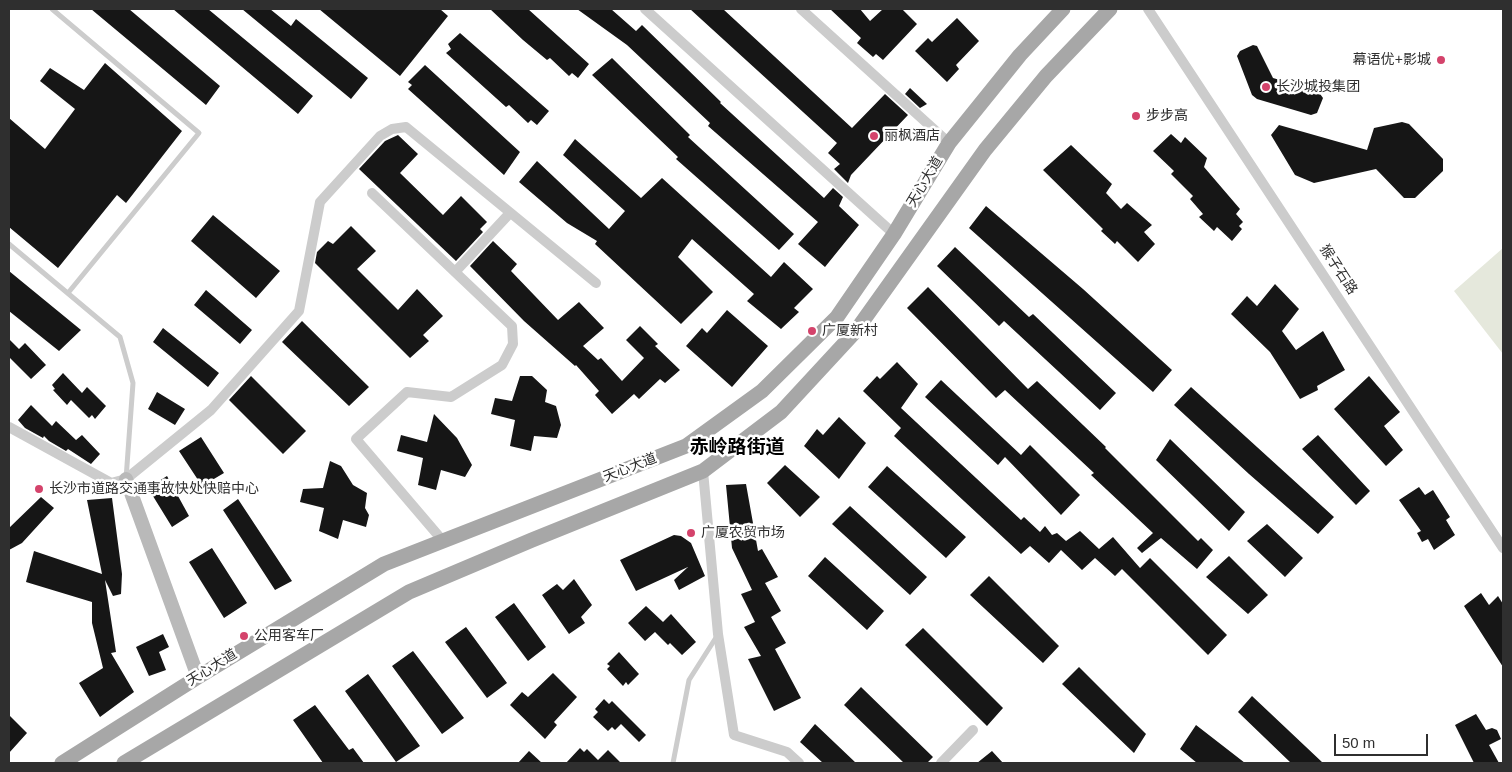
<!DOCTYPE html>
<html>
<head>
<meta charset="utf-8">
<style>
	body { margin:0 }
	#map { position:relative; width:1512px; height:772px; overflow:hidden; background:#fff; font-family:Helvetica,sans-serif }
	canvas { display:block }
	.frame { position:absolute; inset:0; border:10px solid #2f2f2f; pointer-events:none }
	.scale { position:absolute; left:1334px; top:734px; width:94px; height:22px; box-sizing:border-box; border:2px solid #2f2f2f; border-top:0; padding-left:6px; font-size:15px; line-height:18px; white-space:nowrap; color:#2f2f2f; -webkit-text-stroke:4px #fff; paint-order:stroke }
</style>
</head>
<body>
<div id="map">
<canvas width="1512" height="772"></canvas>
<div class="frame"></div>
<div class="scale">50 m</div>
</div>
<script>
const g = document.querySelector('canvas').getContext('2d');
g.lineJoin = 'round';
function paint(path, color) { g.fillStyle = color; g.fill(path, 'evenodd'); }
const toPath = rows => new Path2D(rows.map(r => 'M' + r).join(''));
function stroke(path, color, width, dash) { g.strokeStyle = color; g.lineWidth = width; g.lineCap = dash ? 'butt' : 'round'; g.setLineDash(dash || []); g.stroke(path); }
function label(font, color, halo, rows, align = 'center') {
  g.font = font + ' Helvetica,"Noto Sans SC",sans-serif'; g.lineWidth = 5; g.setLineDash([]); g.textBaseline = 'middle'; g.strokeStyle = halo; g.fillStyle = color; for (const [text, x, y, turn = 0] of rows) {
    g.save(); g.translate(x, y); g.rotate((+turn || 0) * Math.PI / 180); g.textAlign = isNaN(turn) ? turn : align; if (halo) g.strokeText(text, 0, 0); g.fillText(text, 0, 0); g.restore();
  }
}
paint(toPath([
	[1503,248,1503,354,1454,291]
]), '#e5e8dc');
paint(toPath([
	[91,9,129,9,220,86,206,105],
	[173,9,208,9,313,96,298,114],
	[242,9,270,9,291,26,296,19,368,78,351,99],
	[319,9,440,9,448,16,400,76],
	[490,9,528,9,589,64,578,78,572,73,569,76,550,58,547,60,523,40],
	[577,9,611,9,636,31,642,25,721,102,720,103,824,198,833,188,843,197,839,206,859,225,825,267,798,244,818,222,708,126,710,123,627,45],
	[690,9,723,9,852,128,885,94,908,115,851,175,848,183,834,169,840,164,828,153,837,143],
	[830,9,860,9,870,21,883,9,902,9,917,24,883,60,876,54,873,57,857,43,861,38],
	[957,18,979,41,956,65,959,69,947,82,915,51,928,38,932,42],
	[460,33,549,111,537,125,531,120,528,123,509,105,506,107,446,53,451,49,448,44],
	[1253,45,1257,46,1273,78,1318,91,1323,98,1317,113,1311,115,1257,99,1252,95,1237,56,1240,51],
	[612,58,690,135,688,137,794,234,779,250,676,159,678,157,592,75],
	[105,63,182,131,126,203,117,195,58,268,9,227,9,118,45,149,75,109,40,81,50,68,84,90],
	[425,65,520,152,504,175,408,89,412,85,408,82],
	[910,88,927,104,920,108,905,94],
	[1402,122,1409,124,1443,159,1443,171,1415,198,1404,198,1376,169,1314,183,1295,175,1271,135,1279,125,1367,150,1374,128],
	[1171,134,1181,143,1185,137,1207,158,1204,167,1240,209,1236,214,1243,222,1239,226,1242,229,1232,241,1217,227,1214,231,1199,217,1203,214,1190,199,1193,196,1171,174,1174,171,1153,151],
	[398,135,418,154,400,173,443,215,461,196,487,222,480,229,483,232,456,261,359,169,385,141],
	[575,139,641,198,662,178,771,277,784,262,813,289,794,308,799,312,781,329,747,301,754,294,692,239,678,257,713,292,681,324,595,244,597,241,567,223,519,182,537,161,609,229,625,211,563,155],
	[1071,145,1112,184,1106,193,1121,209,1127,203,1152,225,1144,232,1155,244,1138,262,1117,241,1115,244,1101,231,1103,229,1043,170],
	[986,206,1083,289,1172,370,1153,392,969,228],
	[213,215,280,271,256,298,191,241],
	[351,226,376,251,357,269,398,310,417,289,443,316,423,335,429,341,410,358,315,263,317,252,328,241,333,244],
	[493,241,517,264,511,271,558,320,579,302,604,328,583,346,598,360,601,358,622,381,644,358,626,340,640,326,658,344,655,346,680,370,665,383,660,379,639,399,634,394,612,414,595,395,599,391,576,365,575,366,524,321,470,266],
	[955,247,1029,317,1033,314,1116,393,1100,410,1004,321,999,326,937,266],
	[9,271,81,330,59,351,9,311],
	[1275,284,1299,309,1282,331,1296,350,1323,331,1345,370,1317,386,1318,390,1300,399,1270,352,1231,314,1247,296,1257,306],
	[928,287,1028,389,1037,381,1106,447,1105,448,1198,541,1201,538,1213,550,1197,569,1161,538,1142,553,1137,548,1153,533,1091,475,1094,473,1005,390,996,398,907,308],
	[206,290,252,330,240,344,194,305],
	[727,310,768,346,732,387,686,346,702,328,707,333],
	[302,321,369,387,349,406,282,342],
	[163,328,219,373,208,387,153,342],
	[9,339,19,349,25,343,46,365,31,379,9,357],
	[897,362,918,384,901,408,1021,520,1024,517,1040,532,1045,526,1052,535,1057,533,1066,541,1080,531,1099,549,1113,537,1140,568,1150,558,1227,635,1208,655,1122,569,1115,576,1095,558,1082,570,1061,550,1049,563,1030,546,1021,554,894,436,901,428,863,391,877,376,880,379],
	[63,373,82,393,87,387,106,406,95,419,92,415,89,418,71,400,67,405,53,390,55,389,52,385],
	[251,376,306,431,283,454,229,400],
	[520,376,532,376,547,390,545,402,556,406,561,425,557,438,534,436,531,451,510,446,515,420,491,414,495,398,512,401],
	[1369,376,1400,412,1384,426,1403,450,1386,466,1334,409],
	[941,380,1021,455,1030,445,1080,495,1061,515,1005,457,998,465,925,397],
	[1191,387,1334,517,1318,534,1249,474,1174,405],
	[157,392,185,409,175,425,148,409],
	[31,405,52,426,56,421,76,440,82,435,100,454,91,464,68,449,66,451,49,441,44,436,43,438,25,428,18,420],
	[434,414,457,438,472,465,465,477,441,470,436,490,418,485,423,458,397,451,401,435,427,442],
	[839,417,866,443,839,479,804,446,817,429,823,435],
	[1318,435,1370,491,1356,505,1302,449],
	[201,437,224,473,202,486,179,451],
	[1170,439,1245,512,1229,531,1156,460],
	[330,461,341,466,353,485,367,493,365,508,369,515,366,527,343,520,338,539,319,531,324,508,300,502,303,489,323,488],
	[785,465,820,497,800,517,767,483],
	[887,466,966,537,946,558,868,487],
	[167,476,189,516,172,527,148,488],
	[746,484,758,551,762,549,778,577,765,583,781,611,771,617,786,643,775,649,801,698,774,711,748,659,761,656,744,627,755,622,741,594,752,590,732,548,726,485],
	[1419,487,1425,495,1433,490,1450,517,1446,520,1455,535,1434,550,1428,539,1422,542,1417,533,1421,531,1399,500],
	[41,497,54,508,22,543,9,550,9,528],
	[112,498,122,574,121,594,113,596,105,580,116,652,111,653,134,692,100,717,79,683,103,668,92,623,92,602,26,582,34,551,102,574,87,500],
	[238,499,292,581,275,590,223,510],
	[850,506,927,577,910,595,832,524],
	[1267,524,1303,558,1285,577,1247,541],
	[674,535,681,536,691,543,705,576,679,590,674,580,688,567,636,591,620,560],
	[212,548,247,603,224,618,189,562],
	[1229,556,1268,595,1248,614,1206,577],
	[825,557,884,611,867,630,808,576],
	[989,576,1059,646,1043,663,970,595],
	[574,579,592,605,581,617,585,623,569,634,542,595,557,584,563,590],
	[1481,593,1489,605,1498,596,1503,604,1503,667,1464,606],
	[514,603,546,647,528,661,495,617],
	[646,606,663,622,671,614,696,642,682,655,670,643,668,645,655,632,645,641,628,623],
	[466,627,507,683,487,698,445,642],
	[923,628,1003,708,987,726,905,645],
	[163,634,169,647,159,652,166,670,149,676,136,647],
	[413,651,464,718,442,734,392,666],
	[619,652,639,674,628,685,626,682,623,686,607,669,610,666,607,664],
	[1079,667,1146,734,1134,753,1062,684],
	[553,673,577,697,554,722,557,725,545,739,510,705,522,692,528,697],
	[368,674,420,746,396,762,345,691],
	[861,687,933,757,927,763,904,763,844,705],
	[1252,696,1323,763,1291,763,1238,712],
	[604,699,609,704,612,701,646,735,639,742,621,724,615,730,612,727,608,731,593,717,598,712,595,709],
	[315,705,349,750,353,748,364,763,323,763,293,720],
	[1476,714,1486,730,1492,728,1497,730,1501,739,1489,745,1499,763,1474,763,1455,725],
	[9,715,27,733,9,753],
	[815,724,856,763,823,763,800,742],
	[1196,725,1245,763,1197,763,1180,749],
	[580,748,584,752,587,749,598,760,608,750,621,763,566,763],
	[529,751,542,763,518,763],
	[992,751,1003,763,977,763]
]), '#161616');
stroke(toPath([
	[52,9,199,133,68,293],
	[9,244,120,337,133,383,126,479],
	[673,763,689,680,717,636]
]), '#ccc', 5);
stroke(toPath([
	[645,9,894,234],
	[801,9,949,143],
	[1148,9,1503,548],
	[372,193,512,326,513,344,502,365,451,397,407,392,356,439,443,541],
	[455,272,510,213],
	[9,427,111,483,126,479,211,410,299,311,320,202,380,136,392,129,406,127,596,283],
	[703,471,718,634,734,735,787,752,799,763],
	[941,763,973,730]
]), '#ccc', 10);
stroke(toPath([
	[126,479,198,677]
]), '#b9b9b9', 14);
stroke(toPath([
	[62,763,198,677,384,564,686,446,762,391,837,317,894,234,949,143,1020,55,1063,9],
	[124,763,409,592,532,540,703,471,781,412,855,332,985,150,1046,76,1110,9]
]), '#a7a7a7', 15);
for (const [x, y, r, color] of [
	[1441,60,5,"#d4436b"],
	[1266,87,5,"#d4436b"],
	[1136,116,5,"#d4436b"],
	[874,136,5,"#d4436b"],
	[812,331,5,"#d4436b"],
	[39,489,5,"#d4436b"],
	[691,533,5,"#d4436b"],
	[244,636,5,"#d4436b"]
]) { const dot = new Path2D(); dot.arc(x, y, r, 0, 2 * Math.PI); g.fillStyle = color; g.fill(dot); stroke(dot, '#fff', 2); }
label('14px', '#2f2f2f', '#fff', [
	["幕语优+影城",1431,60,"right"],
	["长沙城投集团",1276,87],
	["步步高",1146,116],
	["丽枫酒店",884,136],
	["广厦新村",822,331],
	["长沙市道路交通事故快处快赔中心",49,489],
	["广厦农贸市场",701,533],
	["公用客车厂",254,636]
], 'left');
label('14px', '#2f2f2f', '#fff', [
	["天心大道",925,182,-59],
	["猴子石路",1338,270,57],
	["天心大道",630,468,-21],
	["天心大道",212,668,-32]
]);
label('bold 19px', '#000', '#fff', [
	["赤岭路街道",737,448]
]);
</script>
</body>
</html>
